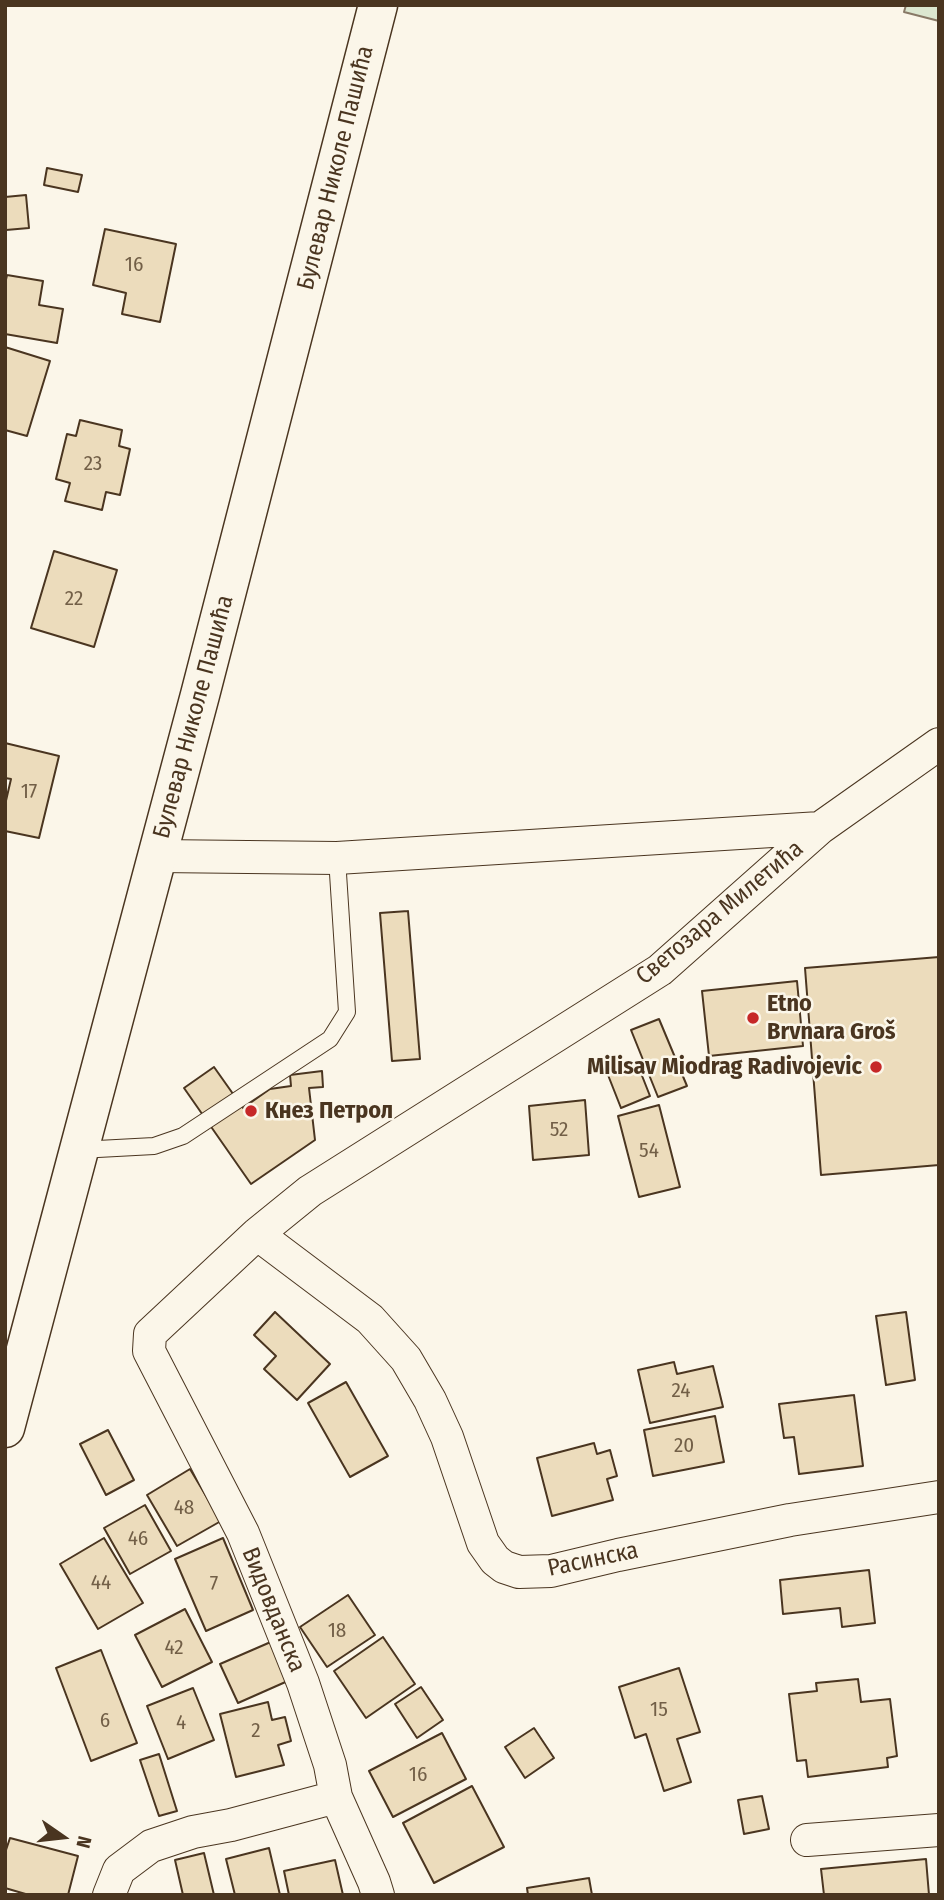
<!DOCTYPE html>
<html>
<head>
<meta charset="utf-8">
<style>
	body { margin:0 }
	#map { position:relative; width:944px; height:1900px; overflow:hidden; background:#fbf6e9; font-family:"Fira Sans Condensed",sans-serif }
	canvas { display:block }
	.frame { position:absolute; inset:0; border:7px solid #4a3520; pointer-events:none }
	.north { position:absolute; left:28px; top:1802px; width:70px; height:70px; -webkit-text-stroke:5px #fbf6e9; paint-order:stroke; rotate:104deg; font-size:19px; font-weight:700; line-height:28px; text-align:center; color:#4a3520 }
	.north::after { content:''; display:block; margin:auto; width:24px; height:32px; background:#4a3520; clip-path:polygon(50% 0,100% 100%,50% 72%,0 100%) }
</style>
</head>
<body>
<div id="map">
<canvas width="944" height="1900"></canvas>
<div class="frame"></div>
<div class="north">N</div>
</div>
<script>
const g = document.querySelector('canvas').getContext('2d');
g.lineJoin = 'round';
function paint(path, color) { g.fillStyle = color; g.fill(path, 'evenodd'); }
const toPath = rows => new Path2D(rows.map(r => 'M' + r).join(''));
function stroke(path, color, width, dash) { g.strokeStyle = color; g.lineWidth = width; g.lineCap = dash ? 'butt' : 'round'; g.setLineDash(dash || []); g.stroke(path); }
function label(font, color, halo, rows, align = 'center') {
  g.font = font + ' "Fira Sans Condensed",sans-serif'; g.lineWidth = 5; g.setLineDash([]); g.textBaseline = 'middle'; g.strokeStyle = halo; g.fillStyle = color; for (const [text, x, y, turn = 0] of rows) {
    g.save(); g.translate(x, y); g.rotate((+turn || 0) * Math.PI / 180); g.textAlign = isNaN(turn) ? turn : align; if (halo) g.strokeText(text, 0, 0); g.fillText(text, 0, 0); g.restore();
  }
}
const green = toPath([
	[906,5,939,5,939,21,904,12,906,5]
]);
paint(green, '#dce7d0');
stroke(green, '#887966', 2);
const building = toPath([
	[47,168,82,175,78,192,44,185,47,168],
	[26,195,29,228,6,230,5,197,26,195],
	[105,229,176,244,160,322,122,314,126,293,93,285,105,229],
	[7,275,43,281,39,305,63,309,57,343,5,334,5,284,7,275],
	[5,347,50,361,27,436,5,430,5,347],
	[80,420,122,430,119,446,130,449,120,495,106,492,102,510,65,501,70,483,56,479,67,434,76,436,80,420],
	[54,551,117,570,94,647,31,628,54,551],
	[5,743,59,756,39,838,5,831,5,805,11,779,5,778,5,743],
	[408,911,420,1059,392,1061,380,913,408,911],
	[939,957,939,1165,821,1175,805,968,939,957],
	[797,981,803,1046,709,1056,702,991,797,981],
	[659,1019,687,1086,658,1097,631,1030,659,1019],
	[637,1063,650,1096,621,1108,608,1075,637,1063],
	[214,1067,243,1108,270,1089,291,1086,290,1075,322,1071,323,1087,309,1088,315,1140,251,1184,184,1088,214,1067],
	[585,1100,589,1155,533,1160,529,1106,585,1100],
	[659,1105,680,1187,639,1197,618,1116,659,1105],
	[275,1312,330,1364,297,1400,264,1369,276,1356,254,1335,275,1312],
	[906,1312,915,1380,886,1385,876,1316,906,1312],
	[674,1362,677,1374,713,1366,723,1407,650,1423,638,1370,674,1362],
	[346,1382,388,1456,350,1477,308,1403,346,1382],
	[854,1395,863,1466,799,1474,794,1437,784,1438,779,1404,854,1395],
	[715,1416,724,1462,653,1476,644,1430,715,1416],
	[108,1430,134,1480,106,1495,80,1444,108,1430],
	[594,1443,597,1454,610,1450,617,1476,607,1479,613,1500,552,1516,537,1458,594,1443],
	[190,1469,221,1521,177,1546,147,1495,190,1469],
	[145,1505,171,1551,130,1574,104,1528,145,1505],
	[104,1538,143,1603,98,1629,60,1564,104,1538],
	[223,1538,253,1610,206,1631,175,1559,223,1538],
	[869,1570,875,1623,842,1627,840,1608,783,1614,780,1580,869,1570],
	[348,1595,375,1635,327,1667,300,1627,348,1595],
	[185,1609,212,1662,162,1687,135,1635,185,1609],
	[383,1637,415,1684,366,1718,334,1671,383,1637],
	[273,1641,290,1680,238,1703,220,1664,273,1641],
	[101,1650,137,1743,91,1761,56,1668,101,1650],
	[679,1668,700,1732,677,1739,691,1782,664,1791,646,1734,635,1738,619,1687,679,1668],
	[858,1679,861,1702,890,1699,897,1756,887,1758,888,1767,808,1777,806,1760,797,1761,789,1694,817,1691,816,1683,858,1679],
	[421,1687,443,1720,417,1738,395,1704,421,1687],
	[193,1688,214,1740,168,1759,147,1706,193,1688],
	[268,1702,272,1720,285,1717,291,1741,278,1745,284,1765,236,1777,220,1714,268,1702],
	[534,1728,554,1758,525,1778,505,1747,534,1728],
	[442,1733,466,1779,393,1817,369,1771,442,1733],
	[159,1754,177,1811,159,1816,140,1760,159,1754],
	[472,1786,504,1847,434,1883,403,1823,472,1786],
	[762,1796,769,1829,744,1834,738,1800,762,1796],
	[10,1838,78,1856,68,1895,29,1895,5,1888,5,1853,10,1838],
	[269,1848,280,1895,235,1895,226,1859,269,1848],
	[204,1853,214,1895,183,1895,175,1860,204,1853],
	[926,1859,929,1895,824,1895,821,1869,926,1859],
	[335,1860,343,1895,289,1895,284,1871,335,1860],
	[589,1878,592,1895,528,1895,527,1888,589,1878]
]);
paint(building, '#ecdcbc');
stroke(building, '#4a3520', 2);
const service = toPath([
	[79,1150,154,1146,183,1136,330,1039,347,1012,337,858]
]);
const minor = toPath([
	[820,828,939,744],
	[158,856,337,858,820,828,660,970,310,1191,257,1234,150,1334,149,1351,243,1533,303,1683,330,1765,336,1797,374,1882,378,1895],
	[257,1234,370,1319,406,1359,430,1400,447,1437,483,1543,495,1560,504,1567,519,1572,551,1571,618,1555,790,1520,939,1497],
	[807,1840,939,1830],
	[109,1895,119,1870,151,1846,193,1832,231,1825,336,1797]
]);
const tertiary = toPath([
	[5,1428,200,695,378,5]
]);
stroke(service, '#4a3520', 18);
stroke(minor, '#4a3520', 34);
stroke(tertiary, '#4a3520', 41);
stroke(service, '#fbf6e9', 16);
stroke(minor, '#fbf6e9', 32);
stroke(tertiary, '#fbf6e9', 38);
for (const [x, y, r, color] of [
	[753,1018,7,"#c62828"],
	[876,1067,7,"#c62828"],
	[251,1111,7,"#c62828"]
]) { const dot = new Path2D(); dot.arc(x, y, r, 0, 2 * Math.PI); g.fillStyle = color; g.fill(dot); stroke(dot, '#fbf6e9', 2.5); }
label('21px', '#725f47', null, [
	["16",134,265],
	["23",93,464],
	["22",74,599],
	["17",29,792],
	["52",559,1130],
	["54",649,1151],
	["24",681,1391],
	["20",684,1446],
	["48",184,1508],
	["46",138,1539],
	["44",101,1583],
	["7",214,1584],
	["18",337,1631],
	["42",174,1648],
	["15",659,1710],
	["6",105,1721],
	["4",181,1723],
	["2",256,1731],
	["16",418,1775]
]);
label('24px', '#4a3520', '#fbf6e9', [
	["Булевар Николе Пашића",336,168,-76],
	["Булевар Николе Пашића",194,717,-75],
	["Светозара Милетића",720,913,-40],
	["Расинска",593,1560,-12],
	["Видовданска",273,1610,68]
]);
label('bold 24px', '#4a3520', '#fbf6e9', [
	["Etno",767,1004],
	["Brvnara Groš",767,1032],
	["Milisav Miodrag Radivojevic",862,1067,"right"],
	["Кнез Петрол",265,1111]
], 'left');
</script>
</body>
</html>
